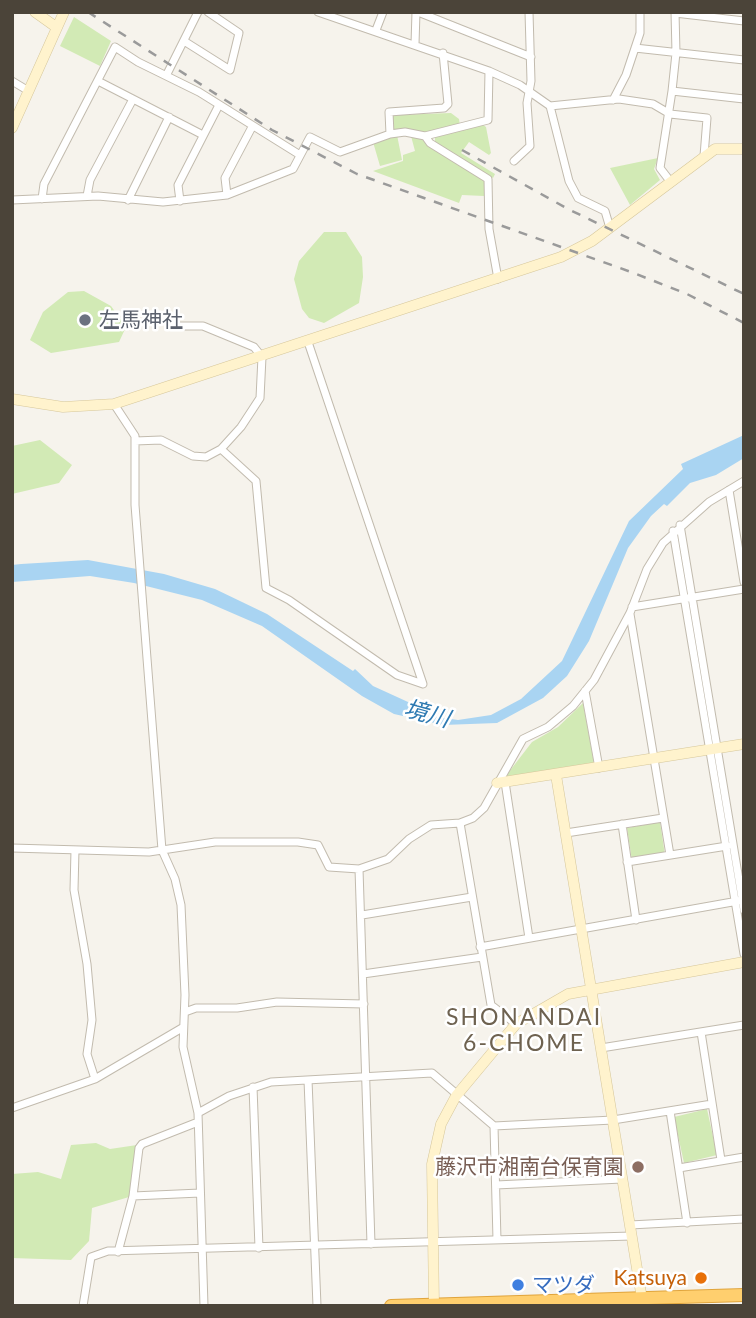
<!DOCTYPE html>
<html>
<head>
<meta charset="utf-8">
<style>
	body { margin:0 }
	#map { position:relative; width:756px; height:1318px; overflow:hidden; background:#f6f3ec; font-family:Lato,sans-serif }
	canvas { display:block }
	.frame { position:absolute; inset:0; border:14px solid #4b4439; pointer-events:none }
</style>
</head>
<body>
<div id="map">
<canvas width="756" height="1318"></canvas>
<div class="frame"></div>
</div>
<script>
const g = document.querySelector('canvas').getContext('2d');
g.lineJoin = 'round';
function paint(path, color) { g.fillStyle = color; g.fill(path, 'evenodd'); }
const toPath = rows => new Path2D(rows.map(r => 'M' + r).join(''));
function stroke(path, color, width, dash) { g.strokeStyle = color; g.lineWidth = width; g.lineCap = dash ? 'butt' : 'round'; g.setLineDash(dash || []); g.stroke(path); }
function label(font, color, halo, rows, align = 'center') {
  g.font = font + ' Lato,"Noto Sans JP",sans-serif'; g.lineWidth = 5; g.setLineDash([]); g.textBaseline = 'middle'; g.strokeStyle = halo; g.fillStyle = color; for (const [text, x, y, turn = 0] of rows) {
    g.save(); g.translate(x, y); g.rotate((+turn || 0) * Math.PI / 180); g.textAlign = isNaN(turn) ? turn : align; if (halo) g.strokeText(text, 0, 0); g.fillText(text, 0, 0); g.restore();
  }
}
paint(toPath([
	[74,17,111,41,100,66,60,46],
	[451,113,459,119,460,126,420,133,392,129,393,115],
	[482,124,486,127,491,153,489,155,469,142,461,153,495,174,493,178,435,142,435,137],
	[397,135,402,160,380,166,373,142],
	[411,136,421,139,484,181,484,196,462,195,459,203,373,171,403,161,403,155,415,151],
	[658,158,654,169,660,180,630,205,610,168],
	[324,232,346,232,362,257,363,277,359,303,324,323,309,318,302,309,294,279,299,261],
	[84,291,111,306,126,327,119,342,51,353,30,340,43,312,68,292],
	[40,440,72,465,59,483,12,494,12,446],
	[583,703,594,763,505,777,532,742,558,727],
	[660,822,665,855,632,861,627,828],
	[707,1109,717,1155,684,1163,674,1117],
	[96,1143,110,1149,137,1145,129,1197,92,1208,89,1241,71,1260,12,1258,12,1174,38,1172,61,1179,71,1145]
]), '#d2eab5');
paint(toPath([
	[744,435,744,458,716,475,690,483,667,506,664,504,651,516,628,548,589,641,567,676,543,698,497,723,443,725,394,714,362,696,262,626,202,600,134,583,90,576,12,582,12,565,21,564,88,560,164,574,215,589,267,614,353,671,355,669,373,686,419,707,425,715,458,720,491,715,521,699,562,661,629,521,683,469,681,464]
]), '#a9d4f2');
const street = toPath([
	[318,12,489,71,520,85,550,106,619,99,653,104,670,114,707,118,704,156],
	[418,12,531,57],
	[675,13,744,21],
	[376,30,383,12],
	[184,41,230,70,239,33,208,12],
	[415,44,416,12],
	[635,48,744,60],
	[167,74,198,12],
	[12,81,27,90],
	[98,81,203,135],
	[672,91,744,99],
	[613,100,626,75,640,33,640,12],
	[550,106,569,181,578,198,605,211,610,228],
	[390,134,389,112,444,108,448,104,443,53],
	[425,136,430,143,488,179,489,229,498,279],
	[514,161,530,146,527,103,531,81,529,12],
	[670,181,660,168,672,91,676,53,675,12],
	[227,195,225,178,252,127],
	[87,196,90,180,133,99],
	[42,199,44,184,115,47,138,62,199,92,300,155],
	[12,200,98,196,163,202,227,195,293,169,310,137,340,152,390,134,405,132,425,136,488,120,489,71],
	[128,200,169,117],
	[180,201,178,185,219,105],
	[114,404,135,436,135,505,162,850,175,879,181,905,185,995,183,1047,198,1113,204,1306],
	[135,441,161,440,193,456,206,457,221,449,241,427,260,398,262,357,254,347,203,326,175,326],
	[221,449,256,481,266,588,289,600,397,675,423,684,308,342],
	[729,490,744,582],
	[680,525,744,910],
	[673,531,744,954],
	[632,607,744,589],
	[630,614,670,855],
	[585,691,599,768],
	[505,782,529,938],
	[460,823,491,1005,516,1024],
	[622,824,636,920],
	[566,833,663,818],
	[12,848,149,852,215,842,298,842,318,845,329,867,359,869,388,859,409,839,431,825,460,823,473,818,484,808,523,739,548,727,573,706,594,680,630,613,647,569,663,543,709,502,744,481],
	[75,850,74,890,87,964,92,1020,87,1054,95,1079],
	[627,862,727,846],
	[359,869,371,1244],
	[362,915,472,897],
	[480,947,738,901],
	[363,974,482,957],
	[185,1012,196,1008,237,1008,277,1002,364,1004],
	[701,1032,721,1160],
	[601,1048,744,1025],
	[308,1080,317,1306],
	[253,1087,259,1248],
	[12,1108,95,1079,182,1028],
	[670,1111,687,1223],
	[198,1113,229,1096,271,1082,432,1073,494,1126,613,1120,712,1104],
	[494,1126,497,1240],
	[679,1168,744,1157],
	[496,1185,622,1179],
	[133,1196,200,1193],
	[630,1225,744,1219],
	[118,1252,133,1196,139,1148,142,1144,198,1122],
	[83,1306,91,1257,108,1251,632,1236]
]);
const secondary = toPath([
	[35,12,56,27],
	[12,128,64,12],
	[12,399,63,407,114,404,561,257,592,241,715,149,744,149],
	[556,775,642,1299],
	[497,783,744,744],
	[434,1306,432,1164,441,1124,456,1096,516,1024,568,994,744,962]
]);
const highway = toPath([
	[391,1306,744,1295]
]);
stroke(street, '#c2bbae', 9);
stroke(secondary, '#d6c79b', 11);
stroke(highway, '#e0a43c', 14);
stroke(street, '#fff', 7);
stroke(secondary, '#fff3cd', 10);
stroke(highway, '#ffcf6e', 12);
stroke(toPath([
	[88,12,272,130,357,174,631,272,687,294,744,323],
	[462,150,568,209,744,294]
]), '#9a9a9a', 2.5, [9, 9]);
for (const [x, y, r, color] of [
	[85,320,7,"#6b7280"],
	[638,1167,7,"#8d6e63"],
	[701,1278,7,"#e8710a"],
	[518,1285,7,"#3f7fe0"]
]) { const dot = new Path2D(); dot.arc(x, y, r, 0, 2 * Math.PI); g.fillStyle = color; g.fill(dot); stroke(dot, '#fff', 2.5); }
label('21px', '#5b616d', '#fff', [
	["左馬神社",99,320]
], 'left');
label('21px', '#785e54', '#fff', [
	["藤沢市湘南台保育園",624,1167]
], 'right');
label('21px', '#c56008', '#fff', [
	["Katsuya",687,1278]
], 'right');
label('21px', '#366cbe', '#fff', [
	["マツダ",532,1285]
], 'left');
label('italic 23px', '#2e7ab2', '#fff', [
	["境川",427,714,15]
]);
g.letterSpacing = '2px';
label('23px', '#6e6250', '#fff', [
	["SHONANDAI",524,1018],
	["6-CHOME",524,1044]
]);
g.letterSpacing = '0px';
</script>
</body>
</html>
